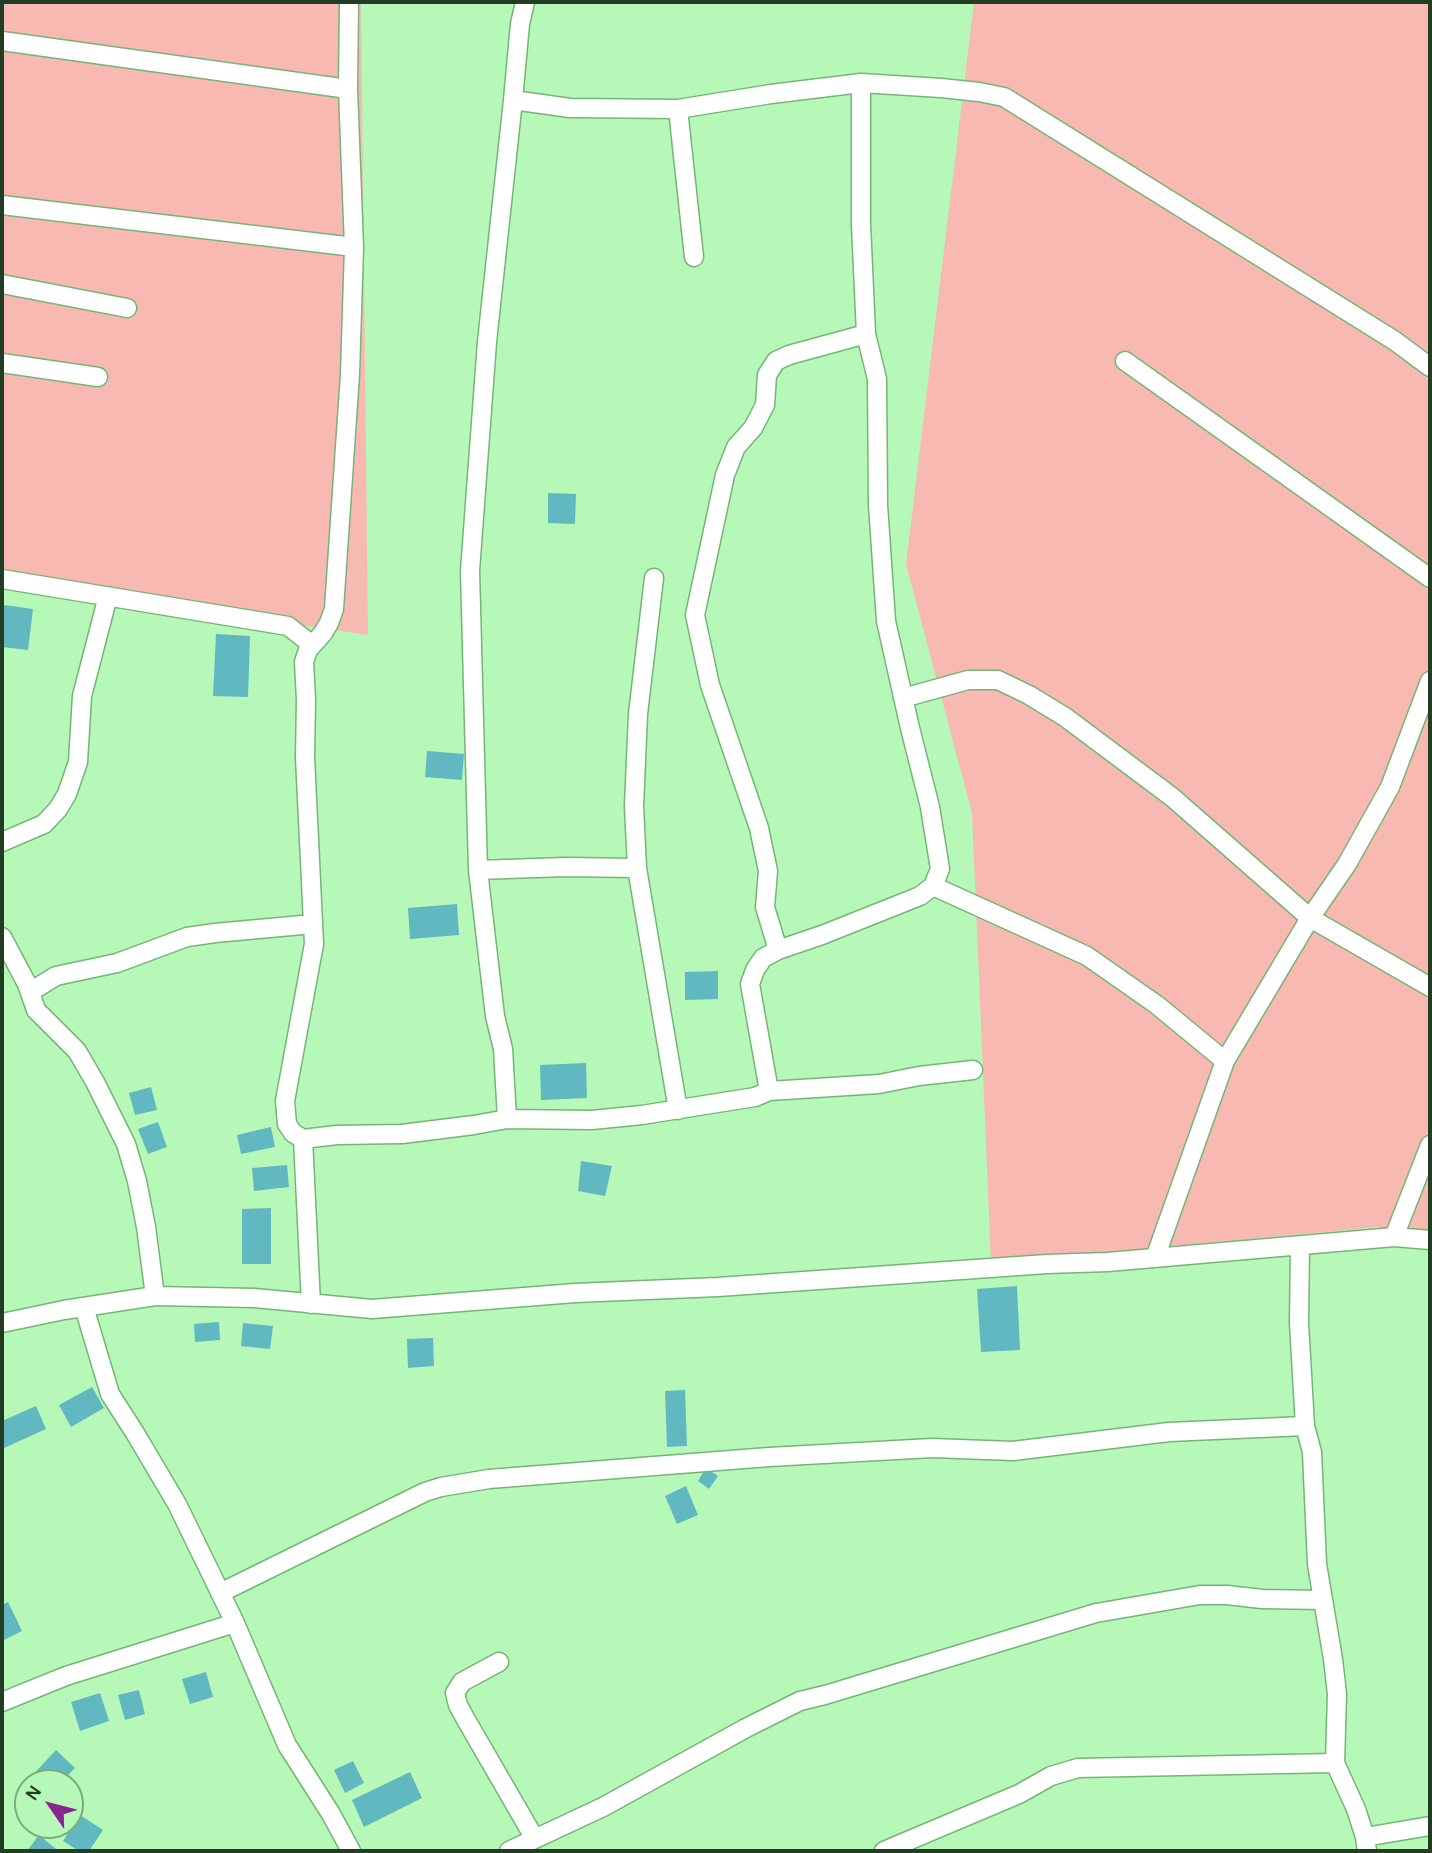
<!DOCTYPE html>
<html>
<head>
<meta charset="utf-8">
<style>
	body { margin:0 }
	#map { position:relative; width:1432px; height:1853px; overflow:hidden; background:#b6f8b7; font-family:Karla,sans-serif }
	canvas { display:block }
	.frame { position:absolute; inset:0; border:4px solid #223d23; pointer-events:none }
	.north { position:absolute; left:14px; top:1769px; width:70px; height:70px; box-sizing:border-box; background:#b6f8b7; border:2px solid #7bad7c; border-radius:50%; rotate:305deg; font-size:19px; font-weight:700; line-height:28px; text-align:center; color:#223d23 }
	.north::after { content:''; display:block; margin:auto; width:24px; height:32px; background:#88268f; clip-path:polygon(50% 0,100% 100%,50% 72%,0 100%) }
</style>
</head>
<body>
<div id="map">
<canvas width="1432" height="1853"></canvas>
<div class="frame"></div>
<div class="north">N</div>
</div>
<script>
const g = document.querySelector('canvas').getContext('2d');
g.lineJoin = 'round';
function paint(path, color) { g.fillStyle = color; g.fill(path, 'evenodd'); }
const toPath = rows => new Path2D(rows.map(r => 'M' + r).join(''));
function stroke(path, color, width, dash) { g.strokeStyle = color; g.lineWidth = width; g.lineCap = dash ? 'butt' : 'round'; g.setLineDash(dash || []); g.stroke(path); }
paint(toPath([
	[2,2,361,2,368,635,2,581],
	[974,2,1430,2,1430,1242,1377,1227,991,1263,972,813,906,564]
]), '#f8b9b3');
paint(toPath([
	[548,493,576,494,575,524,548,523],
	[4,605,33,609,28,650,2,647,2,626],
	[216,634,250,636,248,697,213,696],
	[427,751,464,754,462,780,425,777],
	[457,904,459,935,410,939,408,908],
	[718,971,718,999,685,1000,685,972],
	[586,1063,587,1098,541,1100,540,1065],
	[151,1087,157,1110,135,1115,129,1093],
	[158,1122,167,1147,148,1154,138,1129],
	[271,1127,275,1147,241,1154,237,1135],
	[581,1161,612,1166,605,1196,578,1191],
	[287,1165,289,1187,254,1191,252,1168],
	[271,1208,271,1264,242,1264,242,1209],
	[1017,1286,1020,1350,981,1352,977,1289],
	[219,1322,220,1340,195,1342,194,1324],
	[243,1323,273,1326,270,1349,241,1346],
	[433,1338,434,1366,408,1368,407,1339],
	[92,1387,104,1408,71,1427,59,1405],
	[685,1390,687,1446,667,1447,665,1391],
	[36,1406,46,1429,2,1449,2,1421],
	[706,1468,718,1476,709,1489,698,1481],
	[686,1486,698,1515,677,1524,665,1496],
	[8,1602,22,1631,2,1641,2,1605],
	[206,1672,213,1697,190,1704,182,1679],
	[139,1690,145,1714,125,1720,118,1695],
	[100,1693,109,1721,80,1731,71,1702],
	[56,1750,75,1768,60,1783,28,1783,28,1805,15,1794],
	[353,1761,364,1783,345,1793,334,1770],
	[410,1772,422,1798,364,1827,352,1800],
	[80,1815,103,1830,89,1851,79,1851,63,1841],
	[39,1835,56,1849,54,1851,27,1851]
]), '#61b8c1');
const minor = toPath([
	[2,41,348,89],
	[513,100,570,108,678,109,771,94,861,83,941,88,979,92,1004,97,1395,341,1430,367],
	[678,109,694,257],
	[2,205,354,247],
	[2,284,127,308],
	[1125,361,1430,578],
	[2,363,98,377],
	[654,578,638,714,634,806,637,868,678,1110],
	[2,579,288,626,311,644],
	[903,698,968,680,998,680,1029,695,1065,717,1172,797,1310,918,1430,987],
	[2,842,44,824,58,809,67,794,78,762,82,696,108,596],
	[478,870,565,867,637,868],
	[933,886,1087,956,1157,1005,1225,1061],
	[2,937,27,984,36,1010,77,1051,95,1082,126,1144,137,1181,146,1227,155,1296],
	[778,950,765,907,768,871,759,828,710,685,695,615,725,475,736,447,753,428,765,405,767,375,776,361,789,355,866,334],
	[30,992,56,976,117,963,187,937,215,933,313,924],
	[769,1091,750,984,755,970,763,958,778,950,822,935,920,896,933,886,940,869,930,807,910,728,886,621,878,505,877,379,866,334,861,224,861,83],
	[507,1119,592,1120,642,1115,755,1097,769,1091,879,1084,919,1076,973,1070],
	[303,1139,337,1135,402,1134,474,1125,507,1119,503,1049,495,1016,478,870,470,571,487,342,513,100,520,24,525,2],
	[1394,1237,1430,1145],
	[1300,1246,1299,1323,1305,1426],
	[1155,1258,1225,1061,1310,918,1347,864,1390,787,1430,681],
	[311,1304,303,1139,293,1133,287,1124,285,1101,314,944,305,757,306,700,304,662,308,650,323,633,329,623,334,609,350,374,354,247,348,89,349,2],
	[84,1307,110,1394,135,1433,177,1504,235,1623,287,1745,331,1814,351,1851],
	[2,1323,64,1310,155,1296,254,1298,372,1309,575,1293,718,1287,1047,1264,1108,1262,1394,1237,1430,1240],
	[220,1593,425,1492,441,1487,489,1479,769,1457,932,1448,1013,1451,1169,1432,1305,1426,1312,1452,1317,1564,1333,1659,1337,1694,1335,1763,1356,1809,1365,1837,1367,1851],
	[499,1662,462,1682,455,1693,458,1705,465,1718,535,1839],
	[2,1702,66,1676,235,1623],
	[1365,1837,1430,1826],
	[509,1851,603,1807,746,1728,800,1701,825,1695,1096,1613,1200,1595,1227,1595,1262,1599,1322,1600],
	[884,1851,1019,1794,1051,1776,1078,1768,1335,1763]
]);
stroke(minor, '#75b577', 21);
stroke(minor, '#fff', 18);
</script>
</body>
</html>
